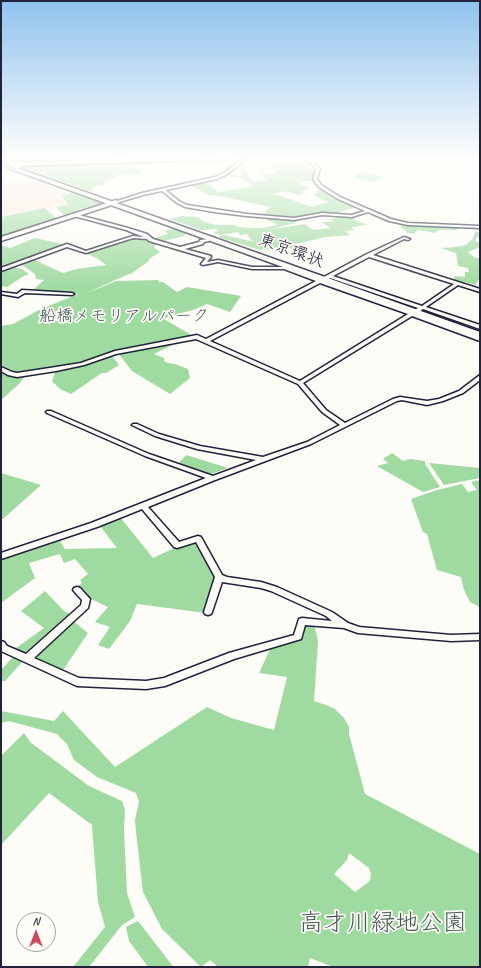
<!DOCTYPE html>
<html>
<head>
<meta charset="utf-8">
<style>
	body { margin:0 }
	#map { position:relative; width:481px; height:968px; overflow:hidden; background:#fdfcf7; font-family:Caveat,sans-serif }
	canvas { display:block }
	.frame { position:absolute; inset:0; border:2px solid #22223b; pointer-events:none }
	.north { position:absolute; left:16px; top:912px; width:40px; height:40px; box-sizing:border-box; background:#fdfcf7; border:1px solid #a5a5ac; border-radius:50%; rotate:0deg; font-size:11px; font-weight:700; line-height:16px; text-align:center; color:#22223b }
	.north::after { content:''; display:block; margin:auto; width:14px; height:18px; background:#d1495b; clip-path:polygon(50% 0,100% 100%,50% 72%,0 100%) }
</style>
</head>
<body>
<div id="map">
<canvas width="481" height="968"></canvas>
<div class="frame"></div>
<div class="north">N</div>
</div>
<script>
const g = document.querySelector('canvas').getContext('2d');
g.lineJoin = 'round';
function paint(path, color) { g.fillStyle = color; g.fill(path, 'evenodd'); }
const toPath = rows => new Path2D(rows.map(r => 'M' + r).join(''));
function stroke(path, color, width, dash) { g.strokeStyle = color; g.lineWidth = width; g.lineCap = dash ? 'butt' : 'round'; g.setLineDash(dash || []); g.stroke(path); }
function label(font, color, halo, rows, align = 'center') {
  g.font = font + ' Caveat,"Klee One",sans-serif'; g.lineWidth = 3.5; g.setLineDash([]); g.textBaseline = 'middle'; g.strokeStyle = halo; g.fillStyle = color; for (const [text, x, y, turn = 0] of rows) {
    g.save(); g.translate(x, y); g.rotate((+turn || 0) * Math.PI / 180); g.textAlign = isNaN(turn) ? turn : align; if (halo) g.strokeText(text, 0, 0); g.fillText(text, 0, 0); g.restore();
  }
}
paint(toPath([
	[45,181,76,192,63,197,69,205,1,217,1,183]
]), '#fbe9e0');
paint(toPath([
	[277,161,312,163,314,165,308,166,314,173,313,181,300,181,301,185,309,187,303,191,304,193,301,194,302,196,285,191,275,194,312,207,328,202,314,195,320,188,357,207,339,212,342,215,322,214,295,218,276,217,277,216,274,215,272,217,261,216,271,207,224,197,213,195,210,196,190,185,205,182,219,192,253,186,240,177,228,177,232,175,241,176,241,171,240,164,241,163,245,166,244,168,247,171,250,179,254,182,267,180,259,171,263,170,266,176,277,173,269,169,273,167,270,162],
	[143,162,132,165,142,174,117,175,117,177,110,178,111,181,104,181,105,185,91,187,94,190,90,191,25,168,22,165,65,164,112,166,115,163],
	[363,172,384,177,374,182,353,177],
	[76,192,100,201,100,205,79,209,80,211,65,216,56,207,68,205,62,196],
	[45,208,57,219,1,237,1,217],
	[182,216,198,217,204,222,217,225,235,225,238,227,251,228,262,228,277,225,275,223,266,220,267,217,294,219,295,223,267,230,305,224,313,230,330,228,322,222,333,222,330,219,345,216,351,216,355,220,368,225,352,227,354,230,345,231,350,235,326,237,291,245,301,249,299,250,284,247,260,250,218,237,225,235,249,241,256,240,251,240,247,234,240,235,238,232,220,235,214,233,218,230,215,229,201,230,170,219],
	[402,225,450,226,462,226,456,230,439,230,435,233,418,230,414,234,407,233,406,231,400,227],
	[177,228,187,232,184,236,160,242,154,240,147,236,155,238,167,234,167,233,165,231],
	[475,232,480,232,480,237,477,237,475,241,480,243,480,247,468,252,475,258,480,258,480,278,475,285,465,282,463,285,454,282,454,276,465,277,465,272,469,272,468,268,458,266,456,253,441,248,456,247,466,245,473,238],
	[35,238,66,245,10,266,22,269,29,274,22,277,7,287,1,286,1,245,10,248],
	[133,238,147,239,157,242,154,247,160,252,149,259,149,261,132,273,115,280,85,294,116,281,158,280,159,282,163,282,177,292,187,287,241,296,230,312,207,304,193,310,169,316,164,319,193,336,135,348,81,363,14,374,1,367,1,326,13,324,39,310,78,294,32,291,44,280,36,279,35,274,22,265,15,265,32,259,63,273,76,269,106,265,97,258,85,253],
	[180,341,154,354,164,358,164,361,168,363,175,364,188,369,190,378,170,394,132,371,118,353],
	[111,355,119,365,106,373,102,373,71,394,60,389,52,381,56,370],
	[1,370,10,375,25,376,19,384,1,400],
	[392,453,403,461,410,459,425,461,425,464,440,487,423,492,377,466,388,463,383,459],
	[186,455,228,468,208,475,178,464],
	[429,463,480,468,480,478,444,485],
	[1,473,41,485,3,519,1,519],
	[480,480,480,607,470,602,464,590,461,577,437,570,427,534,423,532,411,499,437,490,462,484,468,492,477,490,471,482],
	[120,517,153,558,176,547,197,541,216,579,206,613,137,604,130,621,109,649,98,645,110,627,95,622,108,607,91,599,89,600,85,594,77,587,82,583,80,580,88,574,75,559,64,563,60,554,29,563,35,578,1,603,1,559,60,541,65,549,117,548,100,526],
	[45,591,63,610,71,615,29,654,16,648,44,628,21,611],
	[73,621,88,633,63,670,35,658,35,654],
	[304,624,314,624,318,641,314,701,326,705,335,709,344,718,349,727,349,734,365,794,480,854,480,967,333,967,310,958,308,967,218,967,210,960,201,967,162,929,143,892,136,832,135,820,139,802,136,793,97,777,74,760,67,744,57,734,9,721,1,723,1,711,54,721,63,711,115,767,207,707,231,718,274,730,287,677,259,673,271,647,300,639],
	[349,853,369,868,371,874,370,881,355,892,334,874,347,860],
	[13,657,24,660,5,681,2,681,1,682,1,670],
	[24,733,30,742,89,786,122,801,125,810,124,830,127,893,135,917,122,925,89,967,73,967,105,927,98,902,92,825,49,793,1,845,1,756],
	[138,921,172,965,170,967,148,967,129,941,126,927]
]), '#9fdaa0');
stroke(toPath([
	[207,240,218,236]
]), '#d1d0d1', 4, [4, 2]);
const minor = toPath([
	[306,157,310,157,320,169,317,179,321,185,340,197,391,219,408,223,480,226,480,228,408,225,389,221,368,212,352,217,322,215,294,220,247,216,214,212,185,207,177,203,161,190,164,189,179,201,187,205,247,214,294,218,322,213,352,215,365,211,338,199,319,187,313,179,316,169,306,157],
	[75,214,128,228,147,234,153,239,180,247,199,242,200,240,209,239,209,241,204,242,203,244,185,249,211,256,211,257,207,262,218,260,252,267,285,267,320,279,367,254,404,237,410,239,408,240,404,239,373,255,480,289,480,292,458,285,426,307,480,325,480,329,423,309,416,314,480,337,480,341,412,316,303,383,326,410,345,423,393,399,400,397,427,401,439,399,459,391,480,375,480,380,463,393,443,401,427,405,402,400,397,401,311,444,215,480,148,507,179,542,198,536,201,537,222,575,227,577,261,582,277,587,332,612,348,623,359,627,451,635,480,634,480,640,451,641,358,633,344,628,305,625,301,639,234,659,165,686,146,689,77,686,1,651,1,641,4,642,7,646,26,654,81,605,82,600,73,590,74,588,77,587,80,588,90,599,88,608,34,658,79,678,146,681,164,678,229,653,294,635,299,619,302,618,332,621,326,616,271,591,261,588,222,582,212,612,211,614,208,615,205,614,204,612,215,577,196,542,177,548,174,547,142,509,97,527,1,559,1,553,91,523,206,478,145,456,47,413,46,412,47,411,51,411,149,454,213,476,256,460,197,449,155,436,132,425,133,424,137,424,159,434,200,446,263,457,307,442,340,425,322,412,298,384,196,339,116,354,84,365,56,371,17,377,8,375,1,371,1,367,12,372,17,373,56,367,81,363,115,351,197,335,206,339,316,281,284,269,252,269,218,262,203,265,201,264,206,258,149,241,147,239,133,238,86,253,67,247,1,271,1,268,67,244,86,251,133,236,144,237,126,230,74,216,73,215,75,214],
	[369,257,454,284,422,306,333,276,369,257],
	[330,278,418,308,411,312,324,281,330,278],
	[320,283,408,314,300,381,210,341,320,283],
	[22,290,72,293,74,294,72,295,25,293,18,297,1,294,1,292,17,294,22,290]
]);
const tertiary = toPath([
	[245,157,249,157,226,175,217,179,143,195,116,203,114,202,142,193,215,177,224,173,245,157]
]);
const secondary = toPath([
	[116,200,119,202,118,203,1,241,1,237,116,200]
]);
const trunk = toPath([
	[188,157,234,157,231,159,19,166,16,164,19,162,188,157],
	[1,163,4,164,5,165,1,167,1,163],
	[8,166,12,166,480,332,480,338,8,168,8,166]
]);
stroke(minor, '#22223b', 3);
stroke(tertiary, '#22223b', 3);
stroke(secondary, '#22223b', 3);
stroke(trunk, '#22223b', 3);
paint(minor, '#fdfcf7');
paint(tertiary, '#fdfcf7');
paint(secondary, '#fdfcf7');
paint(trunk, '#fdfcf7');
const rail = toPath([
	[1,160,78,157]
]);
stroke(rail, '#22223b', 2);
stroke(rail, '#fdfcf7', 1, [3.5]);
const trunkBridge = toPath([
	[1,159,18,166]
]);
stroke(trunkBridge, '#22223b', 8, []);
stroke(trunkBridge, '#fdfcf7', 6);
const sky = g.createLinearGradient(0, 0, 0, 292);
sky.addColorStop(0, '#8fc2ee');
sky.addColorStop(0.54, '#fefefb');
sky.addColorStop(1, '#fefefb00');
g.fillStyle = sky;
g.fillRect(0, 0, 481, 292);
label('17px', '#22223b', '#fdfcf7', [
	["東京環状",291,251,20]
]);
label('17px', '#485959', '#fdfcf7', [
	["船橋メモリアルパーク",124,317]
]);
label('24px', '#485959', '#fdfcf7', [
	["高才川緑地公園",383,924]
]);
</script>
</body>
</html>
